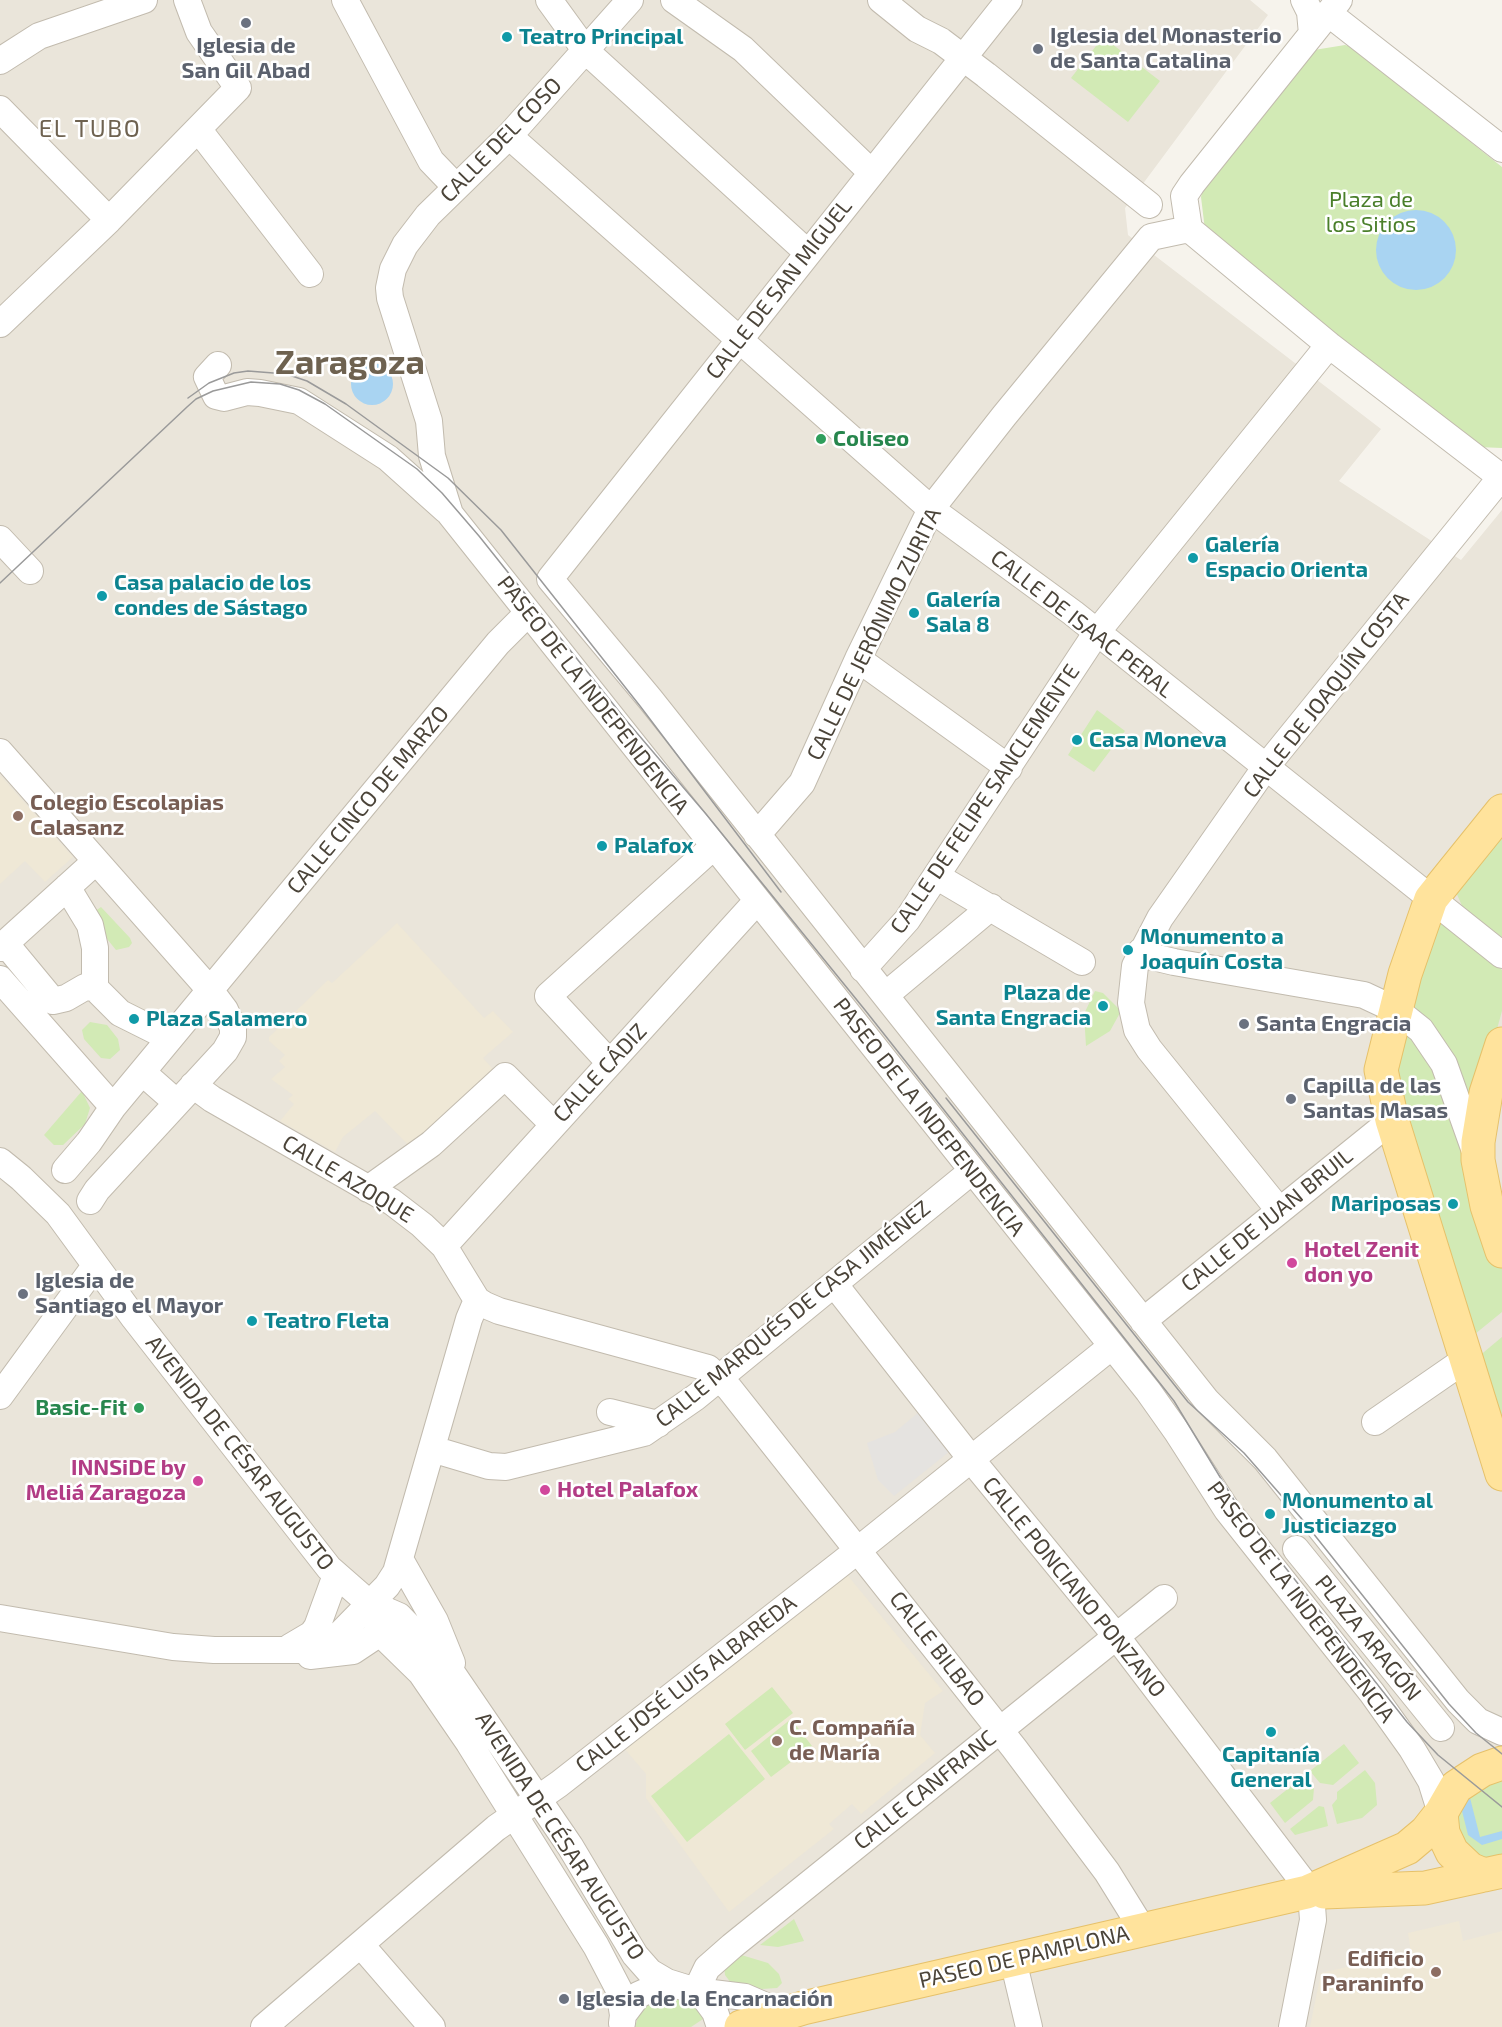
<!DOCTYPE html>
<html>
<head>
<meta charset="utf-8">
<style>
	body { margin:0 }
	canvas { display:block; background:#f6f3ec }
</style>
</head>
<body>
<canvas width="1502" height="2027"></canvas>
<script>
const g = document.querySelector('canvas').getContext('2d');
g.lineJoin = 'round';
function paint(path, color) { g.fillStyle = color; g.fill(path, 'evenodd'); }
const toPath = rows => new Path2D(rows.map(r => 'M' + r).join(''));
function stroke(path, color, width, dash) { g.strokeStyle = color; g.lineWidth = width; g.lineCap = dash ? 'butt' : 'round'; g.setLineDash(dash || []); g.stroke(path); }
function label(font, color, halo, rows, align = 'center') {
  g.font = font + ' "Exo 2",sans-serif'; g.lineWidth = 5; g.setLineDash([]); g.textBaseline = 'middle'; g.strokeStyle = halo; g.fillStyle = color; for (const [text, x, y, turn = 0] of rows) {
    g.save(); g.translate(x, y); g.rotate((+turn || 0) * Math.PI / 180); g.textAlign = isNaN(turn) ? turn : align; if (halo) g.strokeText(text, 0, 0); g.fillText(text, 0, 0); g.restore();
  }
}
paint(toPath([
	[0,0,1250,0,1268,15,1125,208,1128,235,1381,429,1339,481,1461,560,1502,510,1502,2027,0,2027]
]), '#eae5da');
paint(toPath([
	[0,775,73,857,45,882,25,861,0,884],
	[397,923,484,1018,493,1011,513,1032,483,1058,499,1076,414,1151,375,1111,343,1137,335,1152,280,1121,294,1104,288,1099,293,1095,271,1079,285,1067,279,1061,285,1055,269,1041,269,1037,328,980,332,983],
	[844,1571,943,1691,925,1703,920,1735,935,1753,861,1814,852,1804,829,1824,834,1829,729,1912,646,1798,646,1774,623,1747],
	[1459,1921,1463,1941,1502,1931,1502,2027,1310,2027,1321,1973,1411,1952,1408,1933]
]), '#efe8d6');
paint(toPath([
	[1103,37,1160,81,1128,122,1071,78],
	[1345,45,1351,47,1502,167,1502,448,1478,447,1205,230,1201,197,1203,190,1314,50],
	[1097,710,1125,731,1094,772,1068,755],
	[1502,824,1502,937,1463,908,1455,890],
	[101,907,130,938,132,943,129,947,116,950,95,924,91,914],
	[1437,920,1502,970,1502,1011,1473,1116,1408,1006],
	[1095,991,1103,993,1121,1011,1110,1031,1086,1046,1084,1014],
	[90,1022,107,1025,118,1039,120,1050,110,1059,101,1058,84,1039,82,1030],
	[1403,1035,1414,1037,1433,1062,1502,1267,1502,1312,1475,1334,1398,1119,1395,1040],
	[82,1091,90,1108,85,1124,63,1145,54,1145,44,1135],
	[1502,1337,1502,1453,1478,1357],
	[772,1687,793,1713,745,1750,725,1724],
	[791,1719,812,1746,771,1777,751,1751],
	[729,1734,765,1779,687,1842,651,1796],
	[1344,1744,1359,1763,1333,1785,1320,1783,1310,1771],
	[1365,1770,1375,1783,1377,1805,1362,1818,1337,1824,1332,1805,1337,1799,1337,1792],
	[1304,1776,1314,1788,1313,1800,1285,1823,1270,1803],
	[1502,1778,1502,1858,1489,1860,1468,1851,1456,1823,1462,1796],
	[1319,1806,1324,1807,1328,1826,1295,1835,1290,1829],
	[794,1919,804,1941,778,1947,760,1945],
	[738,1954,768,1963,779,1974,782,1983,777,1988,762,1989,731,1983,725,1975,724,1965],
	[662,1995,690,2001,700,2007,706,2017,691,2027,635,2027,641,2007]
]), '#d2eab5');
paint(toPath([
	[919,1412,950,1451,894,1496,878,1480,867,1443,895,1432]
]), '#e5e3e0');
paint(toPath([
	'1376 250a40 40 0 1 1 80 0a40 40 0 1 1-80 0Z',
	'351 384a21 21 0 1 1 42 0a21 21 0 1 1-42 0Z',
	[1469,1794,1480,1837,1502,1831,1502,1839,1482,1845,1468,1835,1462,1811]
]), '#a9d4f2');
const minor = toPath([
	[345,0,431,161,456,187],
	[549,0,586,51,808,253],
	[630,0,509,136,428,215,405,245,393,269,389,288,390,298,429,421,432,456,450,514,1148,1391,1177,1432,1227,1510,1372,1693,1412,1749,1431,1781,1441,1813],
	[674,0,743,49,871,172],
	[881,0,917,29,941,41,986,75,1149,205],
	[1009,0,550,579,650,699,1207,1401,1265,1459,1458,1701,1478,1721,1502,1732],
	[1304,0,1310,12,1312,34],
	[1339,0,1192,184,1184,196,1189,229,1329,345,1502,478],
	[1328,13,1502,149],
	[0,61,39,36,144,0],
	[0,109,109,220],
	[198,129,310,274],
	[509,136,931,509,1073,613,1502,955],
	[0,324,109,220,238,88,199,32,187,0],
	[218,365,207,377,216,396,224,398,247,392,260,393,299,401,388,458,446,510],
	[0,539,30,571],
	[858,659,1009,768],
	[0,752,210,990,225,1010,233,1028,233,1037,225,1051,97,1190,90,1201],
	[757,835,802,783,858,659,931,509,1004,416,1151,237,1189,229],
	[936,876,1082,962],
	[67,887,90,925,95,948,95,988],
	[5,943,53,1001,66,998,85,987,95,988,120,1013,170,1038],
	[0,948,95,862],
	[1141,951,1153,957,1174,962,1364,995,1396,1010,1421,1030,1444,1064,1476,1154],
	[863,969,907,920,1097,632,1329,345],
	[0,979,113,1107],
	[888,993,991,907],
	[610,1063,548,996,714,846],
	[142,1072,176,1102],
	[193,1085,212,1099,392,1202,422,1225,444,1246,477,1300,485,1305,499,1311,708,1368,729,1388,1014,1748,1107,1872,1143,1930],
	[0,1161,21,1178,58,1214,134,1318,329,1568,369,1603,399,1616,448,1667,570,1846,635,1955,650,1972,667,1982],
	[65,1170,89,1142,113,1107,498,643,528,613],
	[368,1189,431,1144,505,1076,553,1124],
	[1279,1210,1149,1049,1137,1030,1131,1003,1135,966,1160,918,1265,768,1502,476],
	[444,1246,757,901],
	[835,1285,979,1469,1116,1636,1301,1879,1312,1906,1313,1920,1292,2027],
	[1143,1321,1392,1120],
	[0,1396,95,1266],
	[610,1412,658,1424],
	[1375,1422,1456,1366],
	[432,1449,489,1466,506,1467,644,1433,696,1397,972,1171],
	[1296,1549,1441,1728],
	[401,1561,435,1621,452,1663],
	[369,1603,380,1633,421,1673,469,1743,596,1946,619,1990,623,2015],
	[0,1618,173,1647,214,1650,298,1650,316,1647,340,1634,387,1586,396,1572,469,1319,477,1300],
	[290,1647,312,1634,317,1627,336,1575],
	[310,1656,353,1651,380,1633],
	[361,1945,432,2027],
	[1013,1960,1029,2027],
	[696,1991,707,1968,732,1946,1164,1598],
	[696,1991,745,1997,782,2013],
	[622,2023,623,2015,638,1995,667,1982,696,1991,704,1997,715,2012,720,2027],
	[264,2027,496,1828,559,1784,843,1562,1112,1346]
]);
const major = toPath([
	[1502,811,1431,899,1405,974,1381,1070,1392,1120,1502,1474],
	[1502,1044,1486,1093,1478,1142,1478,1160,1487,1206,1502,1251],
	[1484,1875,1470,1869,1452,1852,1443,1833,1441,1813,1456,1787,1482,1770,1502,1763],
	[1324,1892,1425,1888,1502,1871],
	[741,2027,803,2008,1307,1892,1407,1848,1426,1832,1441,1813]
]);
stroke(minor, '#c2bbae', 28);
stroke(major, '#e6c16a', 35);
stroke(minor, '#fff', 26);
stroke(major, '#ffe39c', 33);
stroke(toPath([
	[188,398,209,383,234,373,248,371,286,374,307,381,346,404,448,478,501,530,640,706,781,892],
	[0,583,187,407,196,399,213,391,251,382,280,384,299,390,325,404,417,469,442,493,479,536,625,719,706,814,865,1010,1174,1401,1240,1510,1407,1722,1438,1755,1502,1807],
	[946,1098,1188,1402,1244,1453,1301,1518,1449,1704,1476,1733,1502,1754]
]), '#9a9a9a', 1.5);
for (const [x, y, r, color] of [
	[246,23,6,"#6b7280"],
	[507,37,6,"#0f9aa8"],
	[1038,49,6,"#6b7280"],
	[821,439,6,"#2e9e5b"],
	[1193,558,6,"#0f9aa8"],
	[102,596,6,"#0f9aa8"],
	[914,613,6,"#0f9aa8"],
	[1077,740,6,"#0f9aa8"],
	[18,816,6,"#8d6e63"],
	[602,846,6,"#0f9aa8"],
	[1128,950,6,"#0f9aa8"],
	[1103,1006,6,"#0f9aa8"],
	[134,1019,6,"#0f9aa8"],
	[1244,1024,6,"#6b7280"],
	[1291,1099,6,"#6b7280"],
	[1453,1204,6,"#0f9aa8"],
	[1292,1263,6,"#d1479c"],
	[23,1294,6,"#6b7280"],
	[252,1321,6,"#0f9aa8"],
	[139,1408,6,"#2e9e5b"],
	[198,1481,6,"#d1479c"],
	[545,1490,6,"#d1479c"],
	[1270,1514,6,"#0f9aa8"],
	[1271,1732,6,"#0f9aa8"],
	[777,1741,6,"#8d6e63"],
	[1436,1972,6,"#8d6e63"],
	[564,1999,6,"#6b7280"]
]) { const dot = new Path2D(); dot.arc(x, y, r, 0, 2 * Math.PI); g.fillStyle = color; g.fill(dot); stroke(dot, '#fff', 2); }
label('bold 22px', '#5b616d', '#fff', [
	["Iglesia del Monasterio",1050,36],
	["de Santa Catalina",1050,61],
	["Iglesia de",246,46,"center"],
	["San Gil Abad",246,71,"center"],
	["Santa Engracia",1256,1024],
	["Capilla de las",1303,1086],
	["Santas Masas",1303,1111],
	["Iglesia de",35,1281],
	["Santiago el Mayor",35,1306],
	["Iglesia de la Encarnación",576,1999]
], 'left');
label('bold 22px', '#0d838f', '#fff', [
	["Teatro Principal",519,37],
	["Galería",1205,545],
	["Espacio Orienta",1205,570],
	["Casa palacio de los",114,583],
	["condes de Sástago",114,608],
	["Galería",926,600],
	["Sala 8",926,625],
	["Casa Moneva",1089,740],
	["Palafox",614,846],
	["Monumento a",1140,937],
	["Joaquín Costa",1140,962],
	["Plaza de",1091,993,"right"],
	["Santa Engracia",1091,1018,"right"],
	["Plaza Salamero",146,1019],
	["Mariposas",1441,1204,"right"],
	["Teatro Fleta",264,1321],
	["Monumento al",1282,1501],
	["Justiciazgo",1282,1526],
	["Capitanía",1271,1755,"center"],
	["General",1271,1780,"center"]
], 'left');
label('22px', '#4b4439', '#fff', [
	["CALLE DEL COSO",501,140,-46],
	["CALLE DE SAN MIGUEL",779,289,-52],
	["CALLE DE ISAAC PERAL",1082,624,38],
	["CALLE DE JERÓNIMO ZURITA",874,634,-64],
	["PASEO DE LA INDEPENDENCIA",593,695,52],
	["CALLE DE JOAQUÍN COSTA",1326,695,-52],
	["CALLE DE FELIPE SANCLEMENTE",985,799,-56],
	["CALLE CINCO DE MARZO",368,800,-50],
	["CALLE CÁDIZ",600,1073,-47],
	["PASEO DE LA INDEPENDENCIA",929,1117,52],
	["CALLE AZOQUE",348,1179,31],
	["CALLE DE JUAN BRUIL",1267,1220,-39],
	["CALLE MARQUÉS DE CASA JIMÉNEZ",793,1314,-39],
	["AVENIDA DE CÉSAR AUGUSTO",240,1453,52],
	["CALLE PONCIANO PONZANO",1074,1587,51],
	["PASEO DE LA INDEPENDENCIA",1301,1602,53],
	["PLAZA ARAGÓN",1368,1638,51],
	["CALLE BILBAO",937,1649,52],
	["CALLE JOSÉ LUIS ALBAREDA",686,1684,-38],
	["CALLE CANFRANC",925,1790,-39],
	["AVENIDA DE CÉSAR AUGUSTO",560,1836,57],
	["PASEO DE PAMPLONA",1024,1957,-13]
]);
label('22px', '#4a7f2a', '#fff', [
	["Plaza de",1371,200],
	["los Sitios",1371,225]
]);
label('bold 22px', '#27864d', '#fff', [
	["Coliseo",833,439],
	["Basic-Fit",127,1408,"right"]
], 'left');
label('bold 22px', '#785e54', '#fff', [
	["Colegio Escolapias",30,803],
	["Calasanz",30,828],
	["C. Compañía",789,1728],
	["de María",789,1753],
	["Edificio",1424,1959,"right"],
	["Paraninfo",1424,1984,"right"]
], 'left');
label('bold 22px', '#b23c85', '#fff', [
	["Hotel Zenit",1304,1250],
	["don yo",1304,1275],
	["INNSiDE by",186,1468,"right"],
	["Meliá Zaragoza",186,1493,"right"],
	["Hotel Palafox",557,1490]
], 'left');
g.letterSpacing = '1.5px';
label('24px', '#6e6250', '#fff', [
	["EL TUBO",90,129]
]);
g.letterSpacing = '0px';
label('bold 34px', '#6e6250', '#fff', [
	["Zaragoza",350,363]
]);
</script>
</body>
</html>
